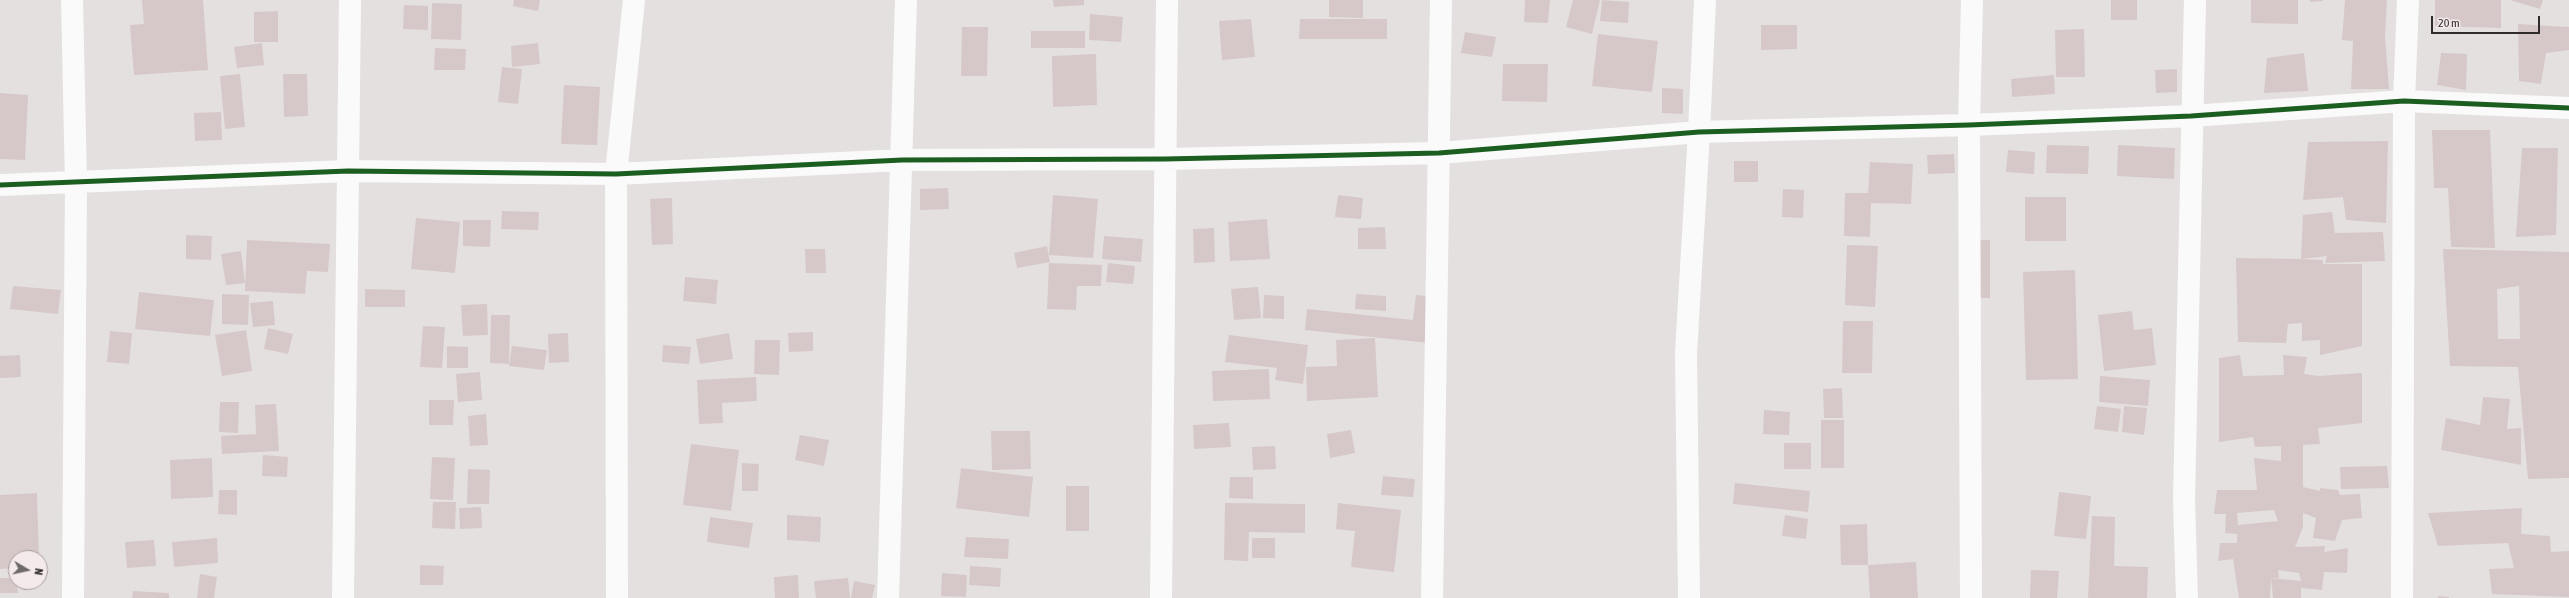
<!DOCTYPE html>
<html>
<head>
<meta charset="utf-8">
<style>
	body { margin:0 }
	#map { position:relative; width:2569px; height:598px; overflow:hidden; background:#e5e0e0; font-family:"Asap Condensed",sans-serif }
	canvas { display:block }
	.north { position:absolute; left:8px; top:550px; width:40px; height:40px; box-sizing:border-box; background:#f5eaeb; border:1px solid #a69e9e; border-radius:50%; rotate:99deg; font-size:11px; font-weight:700; line-height:16px; text-align:center; color:#2f2b2b }
	.north::after { content:''; display:block; margin:auto; width:14px; height:18px; background:#6f6a6a; clip-path:polygon(50% 0,100% 100%,50% 72%,0 100%) }
	.scale { position:absolute; left:2431px; top:16px; width:109px; height:18px; box-sizing:border-box; border:2px solid #2f2b2b; border-top:0; padding-left:5px; font-size:12px; line-height:14px; white-space:nowrap; color:#2f2b2b; -webkit-text-stroke:3px #f5eaeb; paint-order:stroke }
</style>
</head>
<body>
<div id="map">
<canvas width="2569" height="598"></canvas>
<div class="north">N</div>
<div class="scale">20 m</div>
</div>
<script>
const g = document.querySelector('canvas').getContext('2d');
g.lineJoin = 'round';
function paint(path, color) { g.fillStyle = color; g.fill(path, 'evenodd'); }
const toPath = rows => new Path2D(rows.map(r => 'M' + r).join(''));
function stroke(path, color, width, dash) { g.strokeStyle = color; g.lineWidth = width; g.lineCap = dash ? 'butt' : 'round'; g.setLineDash(dash || []); g.stroke(path); }
paint(toPath([
	[142,0,203,0,208,70,134,75,130,25,144,24],
	[514,0,540,0,538,11,513,6],
	[1053,0,1084,0,1084,5,1054,7],
	[1329,0,1363,0,1363,18,1329,17],
	[1525,0,1550,0,1548,23,1524,22],
	[1573,0,1600,0,1592,34,1566,27],
	[1602,0,1629,2,1628,23,1600,21],
	[2111,0,2137,0,2137,20,2111,20],
	[2251,0,2298,0,2298,24,2251,23],
	[2310,0,2323,0,2323,1,2310,2],
	[2345,0,2387,0,2385,36,2389,89,2351,89,2353,41,2342,40],
	[2435,0,2501,0,2501,28,2435,26],
	[2510,0,2543,0,2540,9],
	[432,3,462,4,461,40,431,39],
	[404,5,428,6,428,30,403,29],
	[278,11,278,42,254,42,254,12],
	[1090,14,1123,17,1121,42,1089,40],
	[1251,19,1255,57,1222,60,1219,21],
	[1300,19,1387,19,1387,39,1299,39],
	[2518,24,2569,27,2569,50,2546,53,2541,84,2519,81],
	[1761,25,1797,25,1797,49,1761,50],
	[962,27,988,27,987,76,961,76],
	[2084,29,2085,77,2056,77,2055,30],
	[1031,31,1085,31,1085,48,1031,48],
	[1465,32,1496,37,1492,57,1461,53],
	[1598,34,1658,41,1652,92,1592,86],
	[262,43,264,65,237,68,234,47],
	[538,43,540,64,512,67,511,46],
	[435,48,466,49,465,70,434,70],
	[2304,53,2308,91,2264,93,2267,58],
	[2441,53,2467,54,2466,90,2437,85],
	[1096,54,1097,105,1053,107,1052,56],
	[1503,64,1548,64,1547,102,1502,101],
	[502,67,522,69,518,104,498,102],
	[2177,69,2177,92,2156,93,2155,70],
	[240,74,245,127,225,129,220,76],
	[283,74,307,74,308,116,284,117],
	[2054,75,2055,94,2012,97,2011,79],
	[564,85,600,87,597,145,561,144],
	[1662,88,1683,89,1683,114,1662,113],
	[0,93,28,95,25,160,0,159],
	[221,112,222,140,195,141,194,113],
	[2432,130,2490,130,2495,248,2451,247,2448,188,2434,188],
	[2388,141,2386,223,2346,220,2343,197,2303,200,2308,142],
	[2047,145,2089,146,2088,174,2046,173],
	[2118,145,2175,148,2174,179,2117,176],
	[2522,148,2558,148,2556,235,2516,237],
	[2008,150,2035,152,2034,174,2006,172],
	[1954,154,1955,173,1928,174,1927,155],
	[1734,161,1758,161,1758,182,1734,182],
	[1870,162,1913,164,1911,204,1871,203,1870,237,1844,236,1845,193,1868,193],
	[948,188,949,209,920,210,920,189],
	[1783,189,1804,190,1803,218,1782,217],
	[1053,195,1098,199,1093,258,1049,255],
	[1338,195,1363,198,1361,219,1335,217],
	[2025,197,2066,197,2066,241,2025,241],
	[672,198,673,244,652,245,650,199],
	[502,211,539,212,538,230,501,229],
	[2332,212,2335,233,2383,232,2385,261,2325,263,2327,256,2301,259,2323,260,2323,264,2362,264,2362,346,2320,355,2320,340,2302,341,2302,323,2288,324,2286,343,2238,342,2236,258,2301,259,2303,215],
	[416,218,460,222,455,273,411,269],
	[1267,219,1270,259,1230,261,1228,222],
	[463,220,491,220,490,247,463,246],
	[1385,227,1386,249,1358,249,1358,228],
	[1214,228,1215,262,1194,263,1193,229],
	[186,235,212,236,211,260,186,259],
	[1104,236,1143,239,1141,262,1102,259],
	[247,240,330,244,328,272,307,271,305,294,245,291],
	[1973,240,1990,240,1990,298,1972,298],
	[1847,245,1878,246,1875,307,1845,305],
	[1047,246,1050,262,1017,268,1014,253],
	[805,249,825,249,826,273,806,273],
	[2443,249,2569,252,2569,478,2528,479,2518,367,2450,366],
	[2519,286,2520,339,2498,339,2497,289],
	[241,251,245,283,226,285,221,254],
	[1049,263,1102,265,1101,286,1077,286,1076,310,1047,309],
	[1108,263,1135,266,1133,284,1106,282],
	[2075,270,2078,379,2026,380,2023,272],
	[685,277,718,280,716,304,683,301],
	[13,286,61,290,58,314,10,309],
	[1258,287,1261,318,1234,320,1231,289],
	[365,289,405,290,405,307,365,307],
	[139,292,214,300,210,336,135,329],
	[222,294,249,295,248,325,222,324],
	[1356,294,1386,296,1386,311,1355,309],
	[1264,295,1284,296,1284,319,1263,318],
	[1416,295,1434,297,1429,343,1305,330,1307,309,1413,320],
	[273,301,275,325,253,327,250,303],
	[487,304,488,335,463,336,461,305],
	[2132,311,2134,330,2152,328,2156,365,2104,371,2098,315],
	[491,315,510,315,509,364,490,363],
	[1843,321,1873,321,1872,373,1842,373],
	[423,326,445,327,442,368,420,367],
	[268,328,293,334,288,354,264,349],
	[246,330,252,371,222,376,215,335],
	[110,331,132,333,129,364,107,362],
	[813,332,813,351,789,352,788,333],
	[568,333,569,362,549,363,548,334],
	[729,333,733,359,700,364,696,339],
	[1229,335,1308,345,1303,384,1275,380,1277,368,1225,362],
	[1375,338,1378,397,1307,401,1306,367,1337,366,1336,340],
	[755,340,780,340,779,375,754,374],
	[663,345,691,347,689,364,662,362],
	[447,346,468,347,468,368,447,368],
	[512,346,547,350,544,370,509,366],
	[20,355,21,377,0,378,0,356],
	[2240,355,2243,376,2284,375,2283,355,2307,357,2304,374,2319,376,2362,373,2362,423,2318,428,2320,444,2303,445,2303,487,2320,491,2320,488,2338,490,2340,495,2360,494,2362,518,2342,520,2335,541,2313,538,2316,518,2303,513,2303,527,2295,547,2325,546,2324,552,2348,548,2347,573,2324,572,2322,590,2301,588,2301,598,2273,598,2271,578,2270,598,2239,598,2233,559,2218,561,2220,543,2237,543,2237,534,2225,533,2226,514,2214,514,2217,490,2257,490,2254,458,2281,461,2281,446,2255,447,2253,437,2219,442,2219,358],
	[2274,510,2278,521,2238,525,2237,513],
	[2278,570,2299,573,2301,581,2271,578,2279,578],
	[1269,369,1270,399,1213,401,1212,371],
	[480,372,482,400,458,402,456,374],
	[2100,376,2150,380,2148,406,2099,402],
	[756,377,757,401,722,403,723,423,699,424,697,380],
	[1842,388,1843,418,1824,418,1823,389],
	[2483,397,2510,399,2507,429,2521,428,2521,465,2441,450,2446,418,2480,425],
	[429,400,454,400,453,425,429,425],
	[220,402,239,402,238,433,219,432],
	[276,404,279,451,222,454,221,436,256,434,255,405],
	[2097,406,2121,409,2118,432,2094,429],
	[2124,406,2147,408,2144,435,2122,432],
	[1764,410,1790,412,1789,435,1763,434],
	[486,414,488,445,470,446,468,416],
	[1821,420,1844,420,1844,468,1821,468],
	[1229,423,1231,447,1194,449,1193,425],
	[1351,430,1355,453,1330,458,1327,434],
	[991,431,1030,431,1031,469,992,470],
	[800,435,829,440,824,466,795,460],
	[1784,443,1811,443,1811,469,1784,469],
	[691,444,739,450,731,511,683,505],
	[1275,446,1276,469,1253,470,1252,447],
	[263,455,288,457,287,477,262,476],
	[432,457,455,458,453,500,430,499],
	[212,458,213,497,171,499,170,460],
	[742,463,759,464,758,491,742,491],
	[2387,466,2389,488,2341,489,2340,467],
	[961,468,1033,477,1029,517,956,508],
	[468,469,490,470,489,504,467,504],
	[1383,476,1415,479,1413,497,1381,495],
	[1230,477,1253,477,1253,499,1229,498],
	[1735,483,1810,491,1808,512,1733,504],
	[1066,486,1089,486,1089,531,1066,531],
	[219,490,237,490,237,515,218,514],
	[2059,492,2091,496,2086,539,2054,536],
	[37,493,39,558,16,558,16,568,0,569,0,495],
	[433,502,456,502,455,529,432,528],
	[1225,503,1305,504,1305,533,1249,532,1248,561,1224,560],
	[1338,503,1401,510,1394,572,1351,567,1355,531,1336,529],
	[481,507,482,528,460,529,459,508],
	[2522,508,2521,534,2550,536,2551,552,2569,551,2569,597,2492,594,2489,569,2514,568,2508,543,2438,546,2428,513],
	[787,515,821,517,820,542,787,540],
	[1785,515,1808,519,1806,539,1782,536],
	[2092,516,2115,517,2114,566,2148,567,2147,598,2088,598],
	[710,517,753,523,749,548,707,542],
	[1867,524,1868,565,1841,565,1840,525],
	[966,537,1009,539,1008,559,964,557],
	[217,538,218,563,174,567,172,542],
	[1252,538,1275,538,1275,558,1252,558],
	[154,540,156,566,127,568,125,542],
	[1916,562,1918,598,1870,598,1868,565],
	[420,565,444,566,443,585,420,585],
	[970,566,1001,568,1000,587,969,585],
	[2031,570,2059,571,2057,598,2030,598],
	[942,573,967,575,966,597,941,596],
	[200,574,217,577,214,598,197,598],
	[798,575,799,598,775,598,774,577],
	[0,578,16,578,18,593,0,593],
	[848,578,850,598,816,598,814,581],
	[854,581,875,585,872,598,851,598],
	[133,591,169,593,169,598,132,598],
	[2438,596,2449,597,2449,598,2438,598]
]), '#d6c8c9');
stroke(toPath([
	[72,0,76,182,73,598],
	[0,185,348,171,616,174,902,160,1165,159,1439,153,1699,132,1969,125,2191,116,2404,101,2569,108],
	[343,598,350,0],
	[617,598,616,174,634,0],
	[888,598,906,0],
	[1161,598,1167,0],
	[1432,598,1441,0],
	[1689,598,1686,353,1699,132,1705,0],
	[1971,598,1969,125,1972,0],
	[2187,598,2184,500,2195,0],
	[2402,598,2404,101,2408,0]
]), '#fbfafa', 22);
stroke(toPath([
	[0,185,348,171,616,174,902,160,1165,159,1439,153,1699,132,1969,125,2191,116,2404,101,2569,108]
]), '#1b5e20', 5);
</script>
</body>
</html>
